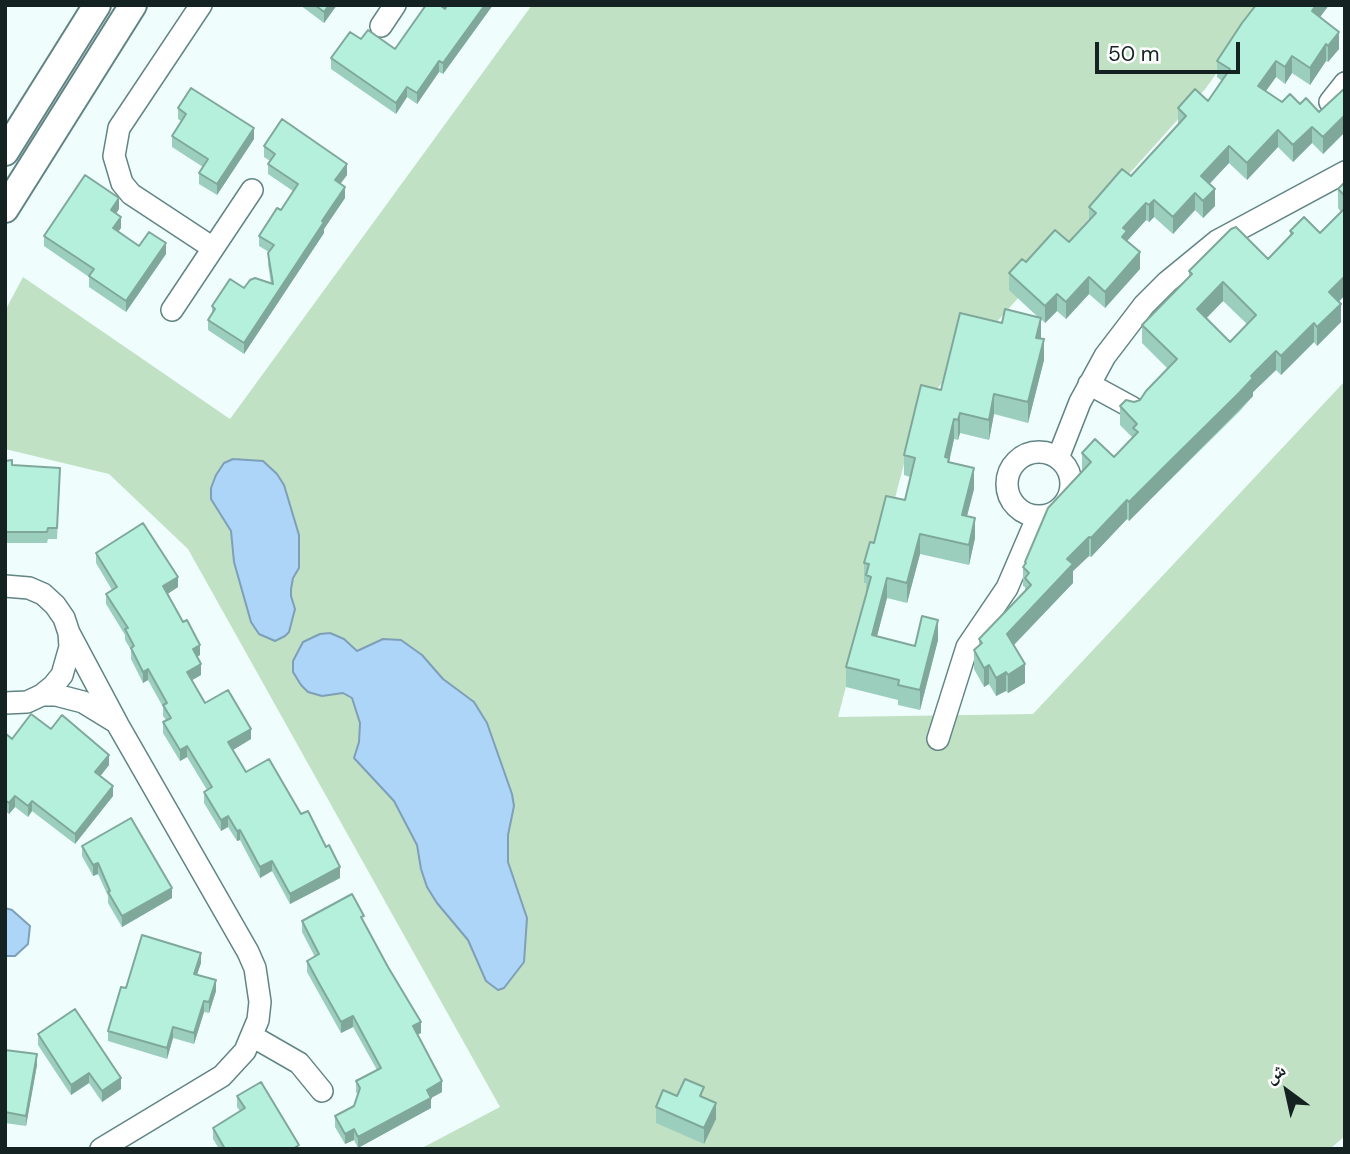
<!DOCTYPE html>
<html>
<head>
<meta charset="utf-8">
<style>
	body { margin:0 }
	#map { position:relative; width:1350px; height:1154px; overflow:hidden; background:#effdfd; font-family:"DM Sans","Noto Naskh Arabic",sans-serif }
	canvas { display:block }
	.frame { position:absolute; inset:0; border:7px solid #142222; pointer-events:none }
	.north { position:absolute; left:1252px; top:1056px; width:70px; height:70px; -webkit-text-stroke:5px #fff; paint-order:stroke; rotate:327deg; font-size:19px; font-weight:700; line-height:28px; text-align:center; color:#142222 }
	.north::after { content:''; display:block; margin:auto; width:24px; height:32px; background:#142222; clip-path:polygon(50% 0,100% 100%,50% 72%,0 100%) }
	.scale { position:absolute; left:1095px; top:42px; width:145px; height:32px; box-sizing:border-box; border:4px solid #142222; border-top:0; padding-left:9px; font-size:21px; line-height:24px; white-space:nowrap; color:#142222; -webkit-text-stroke:5px #fff; paint-order:stroke }
</style>
</head>
<body>
<div id="map">
<canvas width="1350" height="1154"></canvas>
<div class="frame"></div>
<div class="north">ش</div>
<div class="scale">50 m</div>
</div>
<script>
const g = document.querySelector('canvas').getContext('2d');
g.lineJoin = 'round';
function paint(path, color) { g.fillStyle = color; g.fill(path, 'evenodd'); }
const toPath = rows => new Path2D(rows.map(r => 'M' + r).join(''));
function stroke(path, color, width, dash) { g.strokeStyle = color; g.lineWidth = width; g.lineCap = dash ? 'butt' : 'round'; g.setLineDash(dash || []); g.stroke(path); }
paint(toPath([
	[532,5,1265,5,1206,88,918,410,838,717,1033,714,1345,381,1345,1136,1330,1149,420,1149,500,1107,188,549,109,474,5,449,5,311,23,277,230,419]
]), '#c0e1c4');
const water = toPath([
	[233,459,263,461,277,474,284,485,299,535,299,568,293,578,291,589,291,596,295,609,289,632,285,636,275,641,259,634,251,622,234,562,231,531,211,499,211,488,216,475,224,463,233,459],
	[330,633,344,639,357,651,383,639,401,640,422,655,443,679,474,702,487,723,512,794,514,806,508,835,508,862,527,918,524,962,504,988,498,990,486,981,468,940,437,903,427,887,421,869,417,845,394,801,354,758,359,742,360,723,352,698,343,693,322,696,308,692,301,685,293,672,293,661,303,642,320,634,330,633],
	[5,908,12,910,30,926,28,944,15,956,5,956,5,908]
]);
paint(water, '#acd5f8');
stroke(water, '#7e9fb8', 2);
const minor = toPath([
	[201,5,119,128,114,156,122,183,131,194,213,248],
	[381,26,395,5],
	[1330,102,1345,83],
	[172,310,252,190],
	[1089,384,1133,408],
	'1007 484a32 32 0 1 1 64 0a32 32 0 1 1-64 0Z',
	[1058,458,1080,402,1105,356,1144,305,1167,282,1217,241,1345,172],
	[5,586,29,588,43,594,55,605,64,618,69,633,70,647,62,675,53,686,42,695,27,702,5,703],
	[69,633,118,725,248,952,255,968,260,1002,258,1020,245,1051,222,1076,101,1149],
	[42,695,56,695,83,702,114,721],
	[938,739,967,647,1007,588,1038,516],
	[252,1036,299,1063,322,1091]
]);
const tertiary = toPath([
	[5,152,97,5],
	[5,209,133,5]
]);
stroke(minor, '#628484', 24);
stroke(tertiary, '#628484', 30);
stroke(minor, '#fff', 21);
stroke(tertiary, '#fff', 26);
paint(toPath([
	[300,5,337,5,324,23],
	[447,5,493,5,443,74,439,72,417,104,407,97,396,114,331,69,331,58,361,39,395,49,445,9],
	[1256,5,1329,5,1320,17,1339,49,1328,62,1326,61,1310,85,1292,73,1285,84,1276,77,1266,91,1282,102,1300,104,1319,112,1345,88,1345,132,1323,154,1312,143,1293,162,1278,147,1247,180,1229,163,1209,184,1215,206,1203,218,1195,210,1173,234,1154,217,1149,222,1146,220,1127,241,1140,269,1105,308,1089,294,1066,319,1057,311,1045,323,1041,319,1040,339,1044,360,1028,423,994,414,989,440,960,433,958,440,954,439,949,463,974,489,967,516,975,538,969,565,920,554,907,603,887,598,877,636,915,646,938,640,920,710,898,705,898,700,846,687,846,667,866,596,866,583,864,583,864,563,874,543,905,500,910,477,904,475,904,455,941,390,1002,323,1039,318,1009,290,1009,273,1026,262,1069,242,1089,221,1089,207,1131,176,1178,125,1178,108,1208,101,1222,81,1217,77,1217,61],
	[178,108,254,139,217,195,199,184,199,173,203,167,172,147,172,136,181,121,178,119],
	[264,146,347,175,340,184,345,198,324,229,324,233,244,354,208,330,208,320,212,314,212,306,244,288,271,284,268,264,269,252,259,246,259,236,281,210,293,191,268,174,268,164,270,161,264,157],
	[1345,182,1345,295,1339,302,1341,322,1317,346,1314,342,1281,375,1276,370,1253,392,1253,396,1239,412,1163,487,1129,521,1127,519,1091,557,1089,556,1073,571,1073,583,1014,645,1025,683,1008,693,1006,691,996,696,989,684,984,687,974,669,974,650,979,646,979,639,1025,591,1025,587,1023,586,1023,567,1025,565,1025,562,1082,472,1082,453,1114,457,1133,438,1120,425,1120,406,1140,400,1168,369,1142,343,1142,325,1189,277,1189,271,1268,259,1290,236,1290,231,1320,233,1341,212,1338,208,1338,189],
	[1223,301,1247,324,1230,342,1206,318],
	[119,209,116,214,121,228,118,231,139,246,166,254,126,312,89,287,89,277,44,246,44,236],
	[5,461,12,465,60,478,57,539,48,539,47,543,5,543],
	[96,553,178,587,167,594,200,655,197,657,201,675,192,680,205,703,251,739,233,750,246,772,301,814,340,878,290,904,272,871,260,878,240,840,237,841,228,827,221,831,204,803,204,792,207,790,187,757,180,761,163,733,163,722,166,720,163,716,163,707,148,680,143,683,131,659,131,650,125,640,125,635,106,604,106,594,112,590,96,563],
	[51,729,109,765,100,776,113,796,75,844,32,811,28,817,15,807,9,814,5,811,5,733,12,739],
	[82,846,172,898,122,927,108,903,108,896,98,874,93,876,82,856],
	[302,921,364,922,421,1033,417,1035,442,1092,431,1098,431,1108,358,1148,354,1140,345,1144,335,1127,335,1116,354,1106,358,1095,356,1092,356,1081,377,1070,353,1027,341,1033,307,972,307,961,315,957,302,932],
	[201,963,197,974,216,991,209,1013,204,1012,194,1044,173,1038,167,1059,108,1041,108,1031,126,988],
	[38,1034,121,1089,102,1102,89,1083,71,1095,38,1045],
	[5,1050,37,1065,26,1126,5,1123],
	[237,1096,299,1149,219,1149,213,1139,213,1128,240,1111,237,1107],
	[677,1096,704,1098,716,1119,704,1144,656,1123,656,1107]
]), '#9ccebe');
paint(toPath([
	[5,5,6,5,6,24,5,27],
	[329,5,337,5,324,23,324,12],
	[485,5,493,5,443,74,443,63],
	[1316,5,1329,5,1312,28,1312,11],
	[1339,32,1339,49,1328,62,1328,46],
	[1326,44,1326,61,1310,85,1310,68],
	[1292,56,1292,73,1285,84,1285,67],
	[439,61,439,72,417,104,417,93],
	[1276,61,1276,77,1258,102,1258,86],
	[407,87,407,97,396,114,396,103],
	[1345,115,1345,132,1323,154,1323,137],
	[1312,127,1312,143,1293,162,1293,145],
	[254,128,254,139,217,195,217,184],
	[1278,130,1278,147,1247,180,1247,163],
	[1229,146,1229,163,1201,193,1201,176],
	[347,164,347,175,335,191,335,180],
	[345,187,345,198,324,229,324,233,244,354,244,343,322,221],
	[1215,189,1215,206,1203,218,1203,201],
	[1195,193,1195,210,1173,234,1173,217],
	[119,198,119,209,111,221,111,210],
	[1154,200,1154,217,1149,222,1149,205],
	[1146,203,1146,220,1127,241,1122,237,1123,228],
	[121,217,121,228,113,239,113,228],
	[166,243,166,254,126,312,126,301],
	[1140,252,1140,269,1105,308,1105,292],
	[1345,276,1345,295,1329,311,1329,292],
	[1089,277,1089,294,1066,319,1066,302],
	[1223,282,1223,301,1197,328,1197,309],
	[1057,294,1057,311,1045,323,1045,306],
	[1341,304,1341,322,1317,346,1317,327],
	[1041,318,1041,338,1036,358,1036,338],
	[1314,323,1314,342,1281,375,1281,356],
	[1044,339,1044,360,1028,423,1028,402],
	[1276,351,1276,370,1253,392,1253,396,1129,521,1129,502],
	[994,394,994,414,989,440,989,420],
	[960,413,960,433,958,440,958,420],
	[954,419,954,439,949,461,949,478,945,457],
	[974,468,974,489,962,535,962,515],
	[1127,500,1127,519,1091,557,1091,538],
	[975,518,975,538,969,565,969,545],
	[920,534,920,554,907,603,907,583],
	[1089,537,1089,556,1073,571,1073,583,1007,652,1007,634,1067,559],
	[178,577,178,587,163,597,163,586],
	[887,578,887,598,872,655,872,635],
	[938,620,938,640,920,710,920,690],
	[200,645,200,655,193,659,193,649],
	[201,664,201,675,187,683,187,672],
	[1025,664,1025,683,1008,693,1008,675],
	[989,665,989,684,984,687,984,668],
	[148,669,148,680,143,683,143,672],
	[1006,672,1006,691,996,696,996,678],
	[251,729,251,739,228,753,228,742],
	[187,746,187,757,180,761,180,750],
	[109,755,109,765,95,783,95,772],
	[113,786,113,796,75,844,75,834],
	[15,796,15,807,9,814,9,803],
	[32,801,32,811,28,817,28,806],
	[228,816,228,827,221,831,221,820],
	[240,830,240,840,237,841,237,831],
	[272,861,272,871,260,878,260,867],
	[98,863,98,874,93,876,93,865],
	[340,867,340,878,290,904,290,894],
	[172,888,172,898,122,927,122,916],
	[201,953,201,963,194,984,194,974],
	[216,980,216,991,209,1013,209,1002],
	[204,1001,204,1012,194,1044,194,1033],
	[353,1016,353,1027,341,1033,341,1022],
	[421,1022,421,1033,413,1037,413,1026],
	[173,1027,173,1038,167,1059,167,1048],
	[37,1054,37,1065,26,1126,26,1116],
	[89,1073,89,1083,71,1095,71,1085],
	[121,1078,121,1089,102,1102,102,1091],
	[442,1081,442,1092,431,1098,431,1108,358,1148,358,1137,427,1090],
	[716,1103,716,1119,704,1144,704,1128],
	[354,1129,354,1140,345,1144,345,1134]
]), '#7fa89b');
const building = toPath([
	[315,5,329,5,324,12,315,5],
	[426,5,440,5,445,9,447,5,485,5,443,63,439,61,417,93,407,87,396,103,331,58,350,32,361,39,368,30,395,49,426,5],
	[1256,5,1316,5,1312,11,1339,32,1328,46,1326,44,1310,68,1292,56,1285,67,1276,61,1258,86,1282,102,1290,94,1300,104,1306,98,1319,112,1345,88,1345,115,1323,137,1312,127,1293,145,1278,130,1247,163,1229,146,1201,176,1215,189,1203,201,1195,193,1173,217,1154,200,1149,205,1146,203,1123,228,1127,231,1122,237,1140,252,1105,292,1089,277,1066,302,1057,294,1045,306,1009,273,1022,259,1026,262,1055,230,1069,242,1096,213,1089,207,1122,169,1131,176,1186,116,1178,108,1195,89,1208,101,1230,69,1217,61,1242,23,1256,5],
	[191,88,254,128,217,184,199,173,208,159,172,136,186,114,178,108,191,88],
	[282,119,347,164,335,180,345,187,322,221,324,222,244,343,208,320,215,309,212,306,230,279,244,288,250,280,255,278,273,284,268,253,274,245,259,236,277,208,281,210,298,184,268,164,275,154,264,146,282,119],
	[85,175,119,198,111,210,121,217,113,228,139,246,149,232,166,243,126,301,89,276,94,269,44,236,85,175],
	[1345,182,1345,196,1338,189,1345,182],
	[1345,208,1345,276,1329,292,1341,304,1317,327,1314,323,1281,356,1276,351,1251,376,1253,378,1239,393,1163,468,1129,502,1127,500,1091,538,1089,537,1067,559,1073,564,1007,634,1025,664,1008,675,1006,672,996,678,989,665,984,668,974,650,982,643,979,639,1031,585,1025,578,1029,573,1023,567,1026,563,1025,562,1048,508,1091,462,1082,453,1095,439,1114,457,1138,432,1133,428,1137,424,1120,406,1126,400,1134,402,1140,400,1146,391,1177,359,1142,325,1192,274,1189,271,1231,229,1236,227,1268,259,1293,233,1290,231,1304,217,1320,233,1345,208],
	[1223,282,1256,315,1230,342,1197,309,1223,282],
	[1005,309,1041,318,1036,338,1044,339,1028,402,994,394,989,420,960,413,958,420,954,419,945,457,949,458,948,462,974,468,962,515,975,518,969,545,920,534,907,583,887,578,872,635,915,646,922,616,938,620,920,690,898,685,899,680,846,667,871,577,866,575,869,564,864,563,870,542,874,543,886,496,905,500,915,458,904,455,921,385,941,390,960,313,1002,323,1005,309],
	[12,460,12,465,60,468,57,528,48,528,47,532,5,532,5,461,12,460],
	[143,523,178,577,163,586,183,622,187,620,200,645,193,649,201,664,187,672,205,703,228,690,251,729,228,742,246,772,269,759,301,814,308,811,326,847,329,845,340,867,290,894,272,861,260,867,240,830,237,831,228,816,221,820,204,792,212,787,187,746,180,750,163,722,171,718,163,705,167,703,148,669,143,672,131,648,134,646,125,629,128,628,106,594,117,587,96,553,143,523],
	[31,714,51,729,62,715,109,755,95,772,113,786,75,834,32,801,28,806,15,796,9,803,5,800,5,733,12,739,31,714],
	[131,818,172,888,122,916,108,892,110,891,98,863,93,865,82,846,131,818],
	[352,894,364,916,361,917,388,967,421,1022,413,1026,442,1081,427,1090,431,1098,358,1137,354,1129,345,1134,335,1116,354,1106,360,1088,356,1081,381,1068,353,1016,341,1022,320,985,307,961,319,954,302,921,352,894],
	[142,935,201,953,194,974,216,980,209,1002,204,1001,194,1033,173,1027,167,1048,108,1031,121,987,126,988,142,935],
	[75,1009,121,1078,102,1091,89,1073,71,1085,38,1034,75,1009],
	[5,1050,37,1054,26,1116,5,1112,5,1050],
	[685,1079,704,1087,700,1096,716,1103,704,1128,656,1107,663,1090,677,1096,685,1079],
	[261,1082,299,1145,293,1149,225,1149,213,1128,245,1108,237,1096,261,1082]
]);
paint(building, '#b5f0dd');
stroke(building, '#7fa89b', 2);
</script>
</body>
</html>
